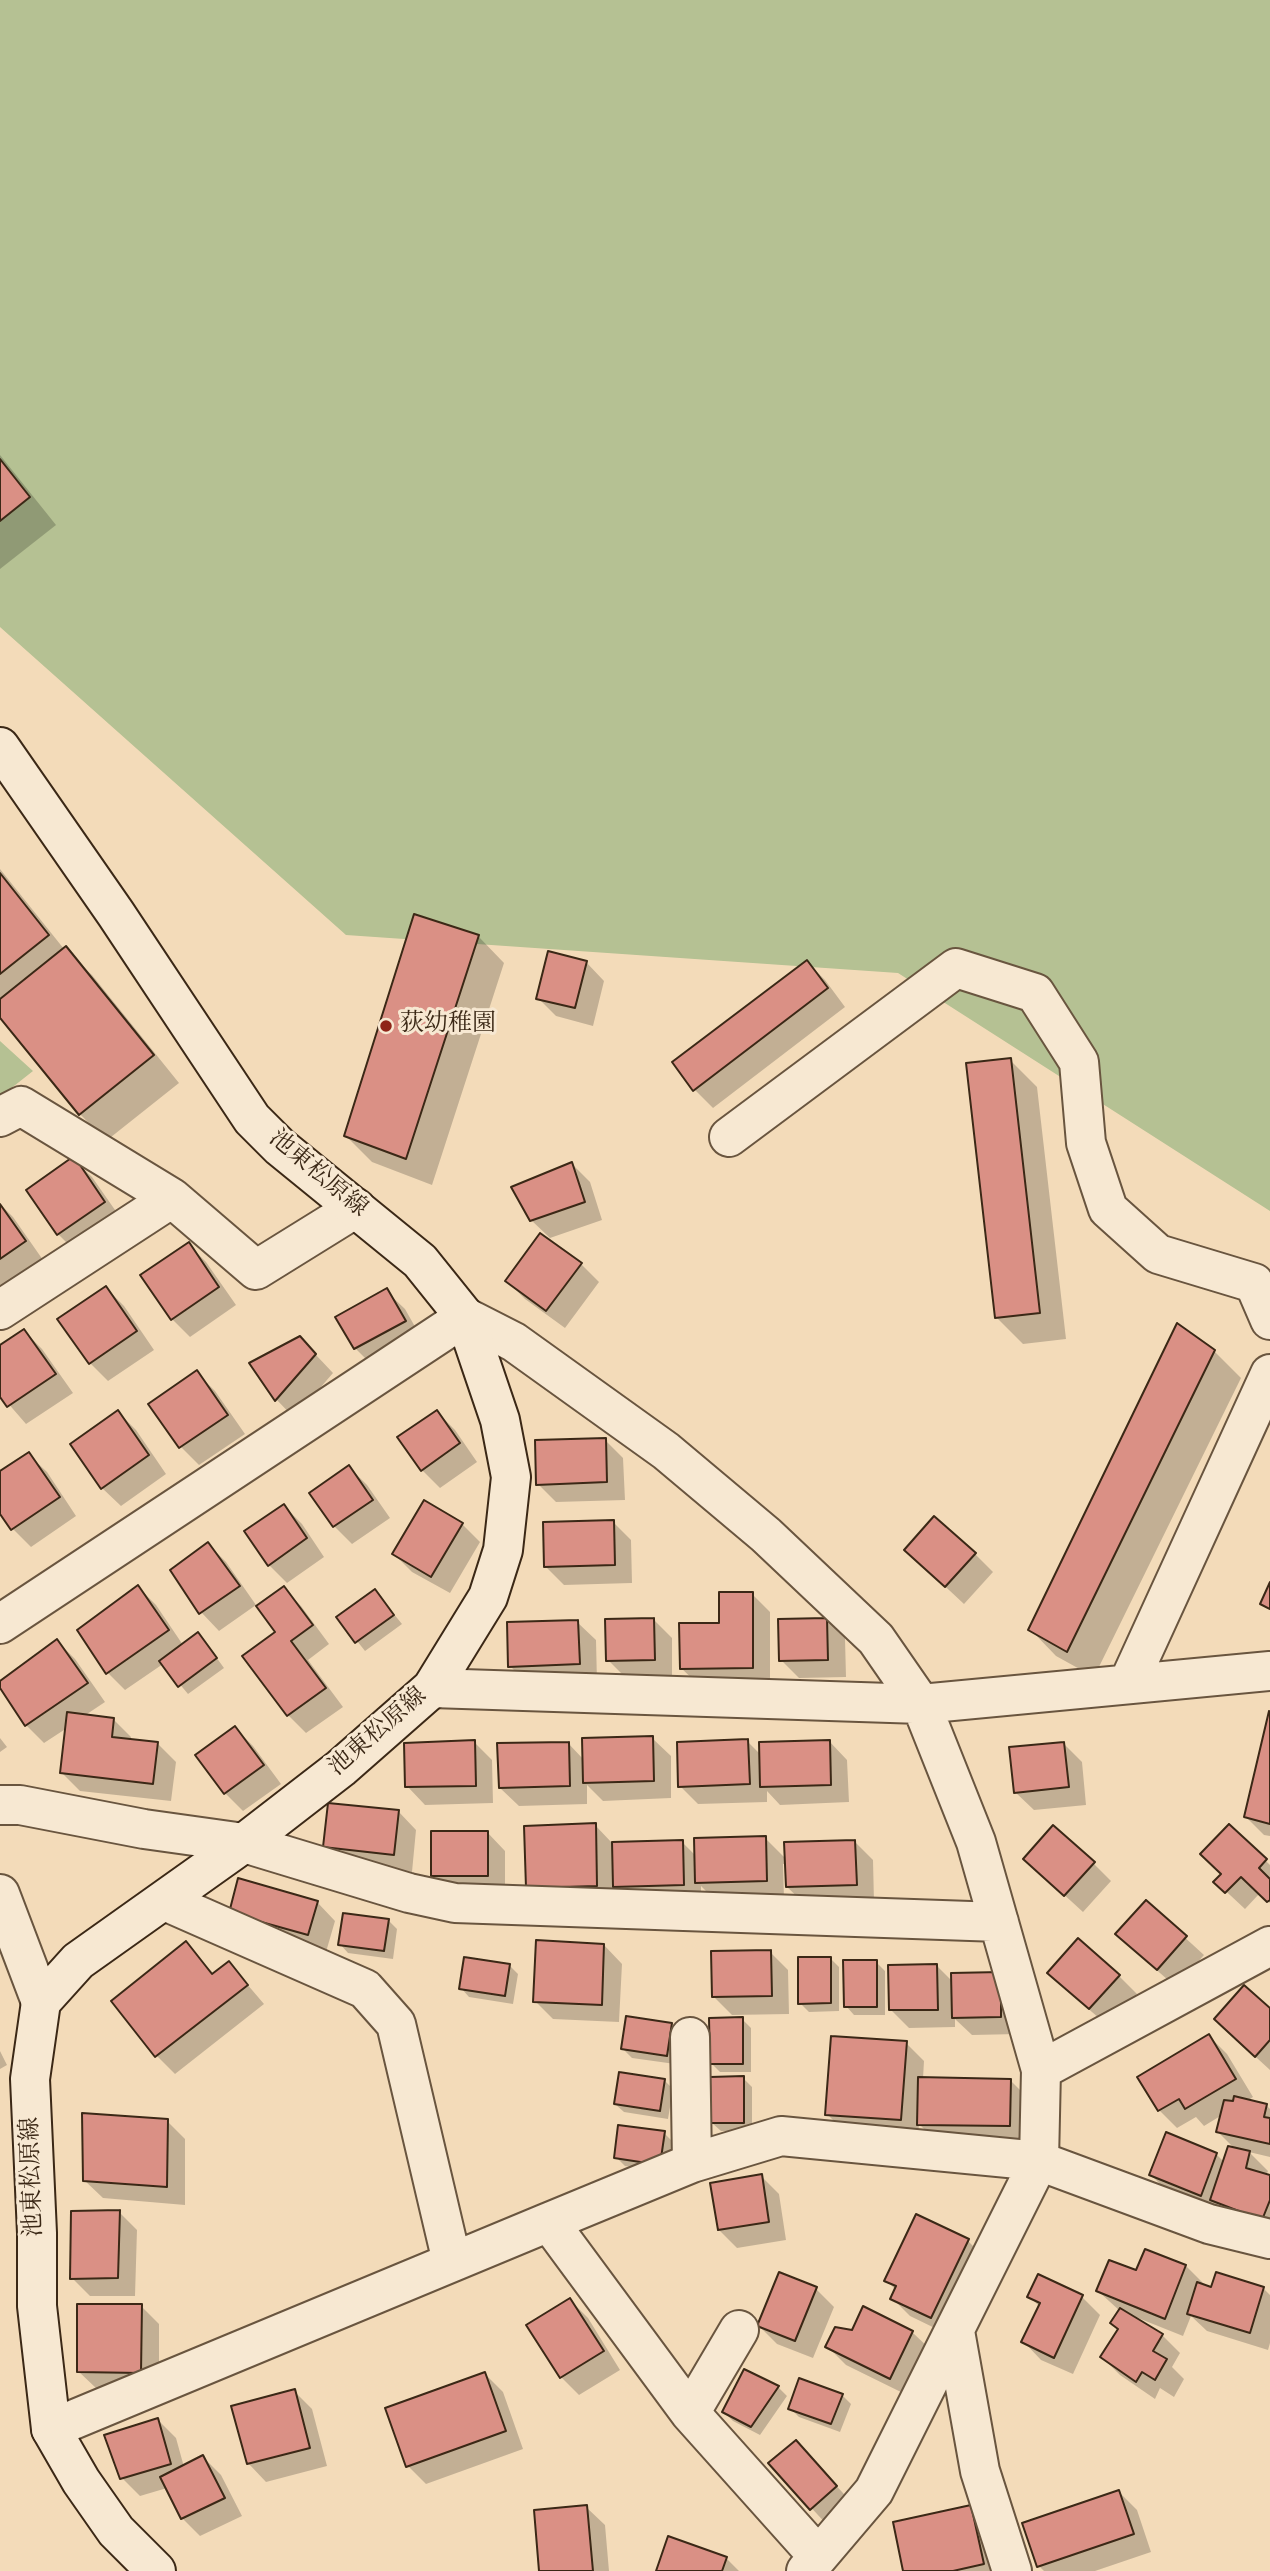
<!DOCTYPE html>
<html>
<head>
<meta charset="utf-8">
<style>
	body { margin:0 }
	canvas { display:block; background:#f3dbb9 }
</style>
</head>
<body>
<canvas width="1270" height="2571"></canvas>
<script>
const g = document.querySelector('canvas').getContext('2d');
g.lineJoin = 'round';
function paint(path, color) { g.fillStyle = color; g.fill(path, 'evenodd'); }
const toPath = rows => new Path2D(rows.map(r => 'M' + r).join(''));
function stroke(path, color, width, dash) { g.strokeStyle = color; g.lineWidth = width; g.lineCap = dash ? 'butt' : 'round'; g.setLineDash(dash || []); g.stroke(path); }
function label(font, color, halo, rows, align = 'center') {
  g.font = font + ' Vollkorn,"Noto Serif JP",serif'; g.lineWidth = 6; g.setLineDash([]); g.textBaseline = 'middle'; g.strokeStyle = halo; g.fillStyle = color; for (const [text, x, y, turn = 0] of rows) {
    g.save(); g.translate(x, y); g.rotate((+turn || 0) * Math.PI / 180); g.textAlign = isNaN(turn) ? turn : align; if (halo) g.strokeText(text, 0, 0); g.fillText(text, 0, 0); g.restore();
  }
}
paint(toPath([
	[0,0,1270,0,1270,1211,898,973,346,935,0,627],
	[0,1041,33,1071,0,1097]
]), '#b5c193');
paint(toPath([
	[0,455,56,525,0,569],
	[0,869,64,949,92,975,179,1083,106,1141,80,1114,0,1018],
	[478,936,504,963,432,1185,372,1162,346,1136],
	[586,962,604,981,593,1026,556,1016,538,998],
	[807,962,825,980,845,1007,713,1108,695,1090],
	[1010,1060,1037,1087,1066,1339,1023,1344,996,1317],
	[73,1159,92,1177,122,1220,76,1252,58,1234],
	[572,1164,590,1182,602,1220,550,1238,531,1220],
	[0,1204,13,1217,43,1260,0,1289],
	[188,1244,206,1262,236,1305,190,1337,172,1319],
	[581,1264,599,1282,565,1328,525,1299,507,1281],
	[106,1288,124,1306,154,1350,108,1381,90,1363,60,1320],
	[386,1291,405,1309,422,1339,373,1366,355,1348],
	[24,1331,42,1349,73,1393,26,1424,0,1394,0,1348],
	[300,1338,333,1373,294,1418,277,1400,251,1363],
	[1214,1351,1241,1378,1094,1677,1056,1656,1030,1629],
	[197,1373,215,1391,245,1434,199,1465,181,1447,151,1404],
	[118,1412,136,1430,166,1474,121,1506,102,1488],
	[437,1412,455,1430,477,1462,440,1488,422,1470],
	[605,1440,623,1458,625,1500,556,1502,538,1484],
	[28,1454,47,1472,76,1516,31,1547,13,1529,0,1511,0,1474],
	[349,1467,367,1485,390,1518,352,1544,334,1526],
	[284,1506,302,1524,324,1557,287,1583,269,1565],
	[613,1522,631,1540,632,1583,564,1585,546,1567],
	[462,1524,480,1542,450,1593,412,1572,394,1554],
	[208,1544,226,1562,256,1605,219,1631,201,1612],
	[906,1550,975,1554,993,1572,964,1604],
	[138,1587,156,1605,183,1645,206,1643,224,1668,188,1694,163,1664,125,1690,107,1672],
	[283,1588,301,1606,329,1644,308,1660,343,1707,306,1733,288,1715,278,1632],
	[375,1591,402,1624,365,1651,338,1617],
	[752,1594,770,1612,770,1685,700,1686,681,1668],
	[654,1620,672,1638,672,1677,626,1678,608,1660],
	[827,1620,845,1638,846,1677,799,1678,781,1660],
	[577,1622,596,1640,597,1682,528,1684,510,1666],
	[57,1641,75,1659,105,1702,84,1716,113,1719,131,1737,131,1741,158,1744,176,1762,171,1801,80,1791,62,1773,67,1728,44,1743,26,1725,0,1683],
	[1270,1713,1270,1836,1264,1835,1246,1817],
	[235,1728,253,1746,281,1784,243,1811,225,1793,198,1755],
	[0,1738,7,1747,0,1752],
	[652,1738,671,1756,671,1798,603,1801,587,1785,587,1804,519,1806,500,1788,568,1743,584,1760],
	[747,1741,761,1755,829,1741,847,1760,849,1802,780,1805,767,1791,767,1802,698,1804,680,1786],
	[474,1742,492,1760,493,1803,425,1805,407,1786],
	[1064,1744,1082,1762,1086,1805,1034,1810,1015,1792],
	[398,1811,416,1830,412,1872,343,1865,325,1847],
	[595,1825,613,1844,682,1842,696,1856,765,1838,786,1859,855,1842,873,1860,874,1902,806,1905,787,1887,787,1864,783,1864,784,1898,715,1900,701,1886,701,1902,633,1905,614,1886,615,1903,528,1887],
	[1230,1826,1270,1865,1270,1903,1260,1893,1245,1909,1216,1882,1223,1874],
	[487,1832,505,1851,505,1894,451,1894,433,1876],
	[1025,1859,1093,1863,1111,1881,1083,1912],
	[317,1902,335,1921,326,1952,231,1912],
	[1146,1902,1204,1955,1176,1987,1136,1952],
	[388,1920,397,1929,393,1959,348,1953,340,1944],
	[186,1944,215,1975,229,1963,264,2004,175,2074,157,2056,113,2001],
	[604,1945,622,1964,619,2022,553,2019,535,2001],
	[770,1952,788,1970,789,2014,732,2015,714,1997],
	[830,1958,839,1967,839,2011,809,2012,800,2003],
	[876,1962,885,1971,885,2015,854,2015,846,2006],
	[509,1965,518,1974,513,2004,469,1997,461,1988],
	[937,1966,953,1982,1000,1973,1019,2034,972,2035,955,2019,955,2027,909,2028,890,2009],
	[1119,1976,1137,1994,1108,2026,1068,1991],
	[1270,2010,1270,2070,1234,2037],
	[742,2019,751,2028,751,2072,720,2072,712,2064],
	[671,2025,680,2034,675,2064,632,2058,623,2049],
	[1209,2036,1227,2054,1253,2097,1247,2101,1266,2105,1270,2109,1270,2157,1249,2152,1268,2171,1266,2176,1270,2177,1270,2233,1169,2193,1151,2175,1216,2154,1224,2162,1236,2150,1218,2132,1222,2115,1204,2126,1196,2117,1177,2128,1159,2110],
	[906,2043,924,2061,923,2079,1011,2081,1029,2099,1027,2144,937,2142,919,2124,918,2137,845,2132,827,2114],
	[0,2051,7,2065,0,2069],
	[743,2078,752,2087,752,2131,721,2131,712,2123],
	[664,2080,673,2089,668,2119,624,2112,615,2104],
	[167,2121,185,2139,185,2205,103,2198,84,2180],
	[664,2133,673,2142,668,2172,625,2166,616,2157],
	[761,2176,779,2194,786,2240,737,2248,719,2230],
	[119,2212,137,2230,135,2296,90,2296,72,2278],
	[968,2241,986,2259,949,2335,910,2316,892,2298,896,2290,886,2280],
	[1146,2251,1186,2266,1204,2284,1212,2289,1263,2288,1270,2295,1270,2343,1268,2350,1207,2331,1191,2316,1183,2336,1133,2316,1132,2318,1162,2335,1180,2353,1172,2367,1184,2379,1174,2397,1160,2388,1155,2399,1120,2375,1102,2357,1120,2330,1120,2311,1098,2291,1137,2272],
	[1039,2276,1082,2297,1100,2315,1073,2374,1041,2360,1023,2341,1040,2307,1029,2296],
	[816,2289,834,2307,813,2358,777,2344,759,2326],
	[570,2300,588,2318,620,2370,579,2395,561,2377],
	[141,2306,159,2324,159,2390,97,2389,78,2371],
	[864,2309,912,2332,931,2350,909,2396,846,2365,828,2347,853,2332],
	[745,2371,778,2387,787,2396,760,2435,733,2421,724,2412],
	[485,2374,503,2392,523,2449,426,2484,408,2466],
	[294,2391,312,2409,327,2466,266,2482,248,2463],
	[842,2395,851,2404,840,2432,799,2417,790,2408],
	[158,2420,176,2438,184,2467,203,2457,221,2475,242,2516,200,2536,182,2518,167,2488,140,2496,122,2478],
	[796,2442,854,2505,829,2527,771,2464],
	[1119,2492,1137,2510,1151,2552,1095,2571,1044,2571,1039,2566],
	[586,2507,605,2525,609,2571,541,2571],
	[970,2507,988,2525,999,2571,905,2571],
	[726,2558,739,2571,658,2571]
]), '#0003');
const building = toPath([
	[0,459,30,497,0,521,0,459],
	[0,873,49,935,0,974,0,873],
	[414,914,479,935,406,1159,344,1136,414,914],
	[66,946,154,1055,79,1115,0,1018,0,999,66,946],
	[548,951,587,961,575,1008,536,999,548,951],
	[807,960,828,988,693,1091,672,1062,807,960],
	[1011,1058,1040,1313,995,1318,966,1063,1011,1058],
	[74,1156,105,1202,57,1235,26,1190,74,1156],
	[572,1162,585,1202,530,1221,511,1187,572,1162],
	[0,1204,26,1241,0,1259,0,1204],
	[540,1233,582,1263,546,1311,505,1281,540,1233],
	[189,1242,219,1287,171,1320,140,1275,189,1242],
	[106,1286,137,1331,89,1364,57,1319,106,1286],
	[387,1288,406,1321,354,1349,335,1317,387,1288],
	[1177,1323,1215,1350,1067,1652,1028,1630,1177,1323],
	[24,1329,56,1374,7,1407,0,1397,0,1345,24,1329],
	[300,1336,316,1354,275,1401,249,1363,300,1336],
	[197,1370,228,1415,179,1448,148,1404,197,1370],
	[118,1410,149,1455,101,1489,70,1444,118,1410],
	[437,1410,460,1443,421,1471,397,1437,437,1410],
	[606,1438,607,1482,536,1485,535,1440,606,1438],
	[29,1452,60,1497,11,1530,0,1514,0,1471,29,1452],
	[349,1465,373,1500,333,1527,309,1493,349,1465],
	[424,1500,463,1523,431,1577,392,1554,424,1500],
	[284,1504,307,1538,268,1566,244,1531,284,1504],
	[934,1516,976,1553,945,1587,904,1550,934,1516],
	[614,1520,615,1565,544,1567,543,1522,614,1520],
	[208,1542,240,1586,199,1614,170,1570,208,1542],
	[1270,1582,1270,1609,1260,1604,1270,1582],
	[138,1585,169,1630,106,1674,77,1630,138,1585],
	[284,1586,313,1625,291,1641,326,1688,287,1716,242,1656,275,1632,256,1606,284,1586],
	[375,1589,394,1615,355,1643,336,1617,375,1589],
	[719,1592,753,1592,753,1668,680,1669,679,1623,719,1623,719,1592],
	[654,1618,655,1660,606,1661,605,1619,654,1618],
	[827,1618,828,1660,779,1661,778,1619,827,1618],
	[578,1620,580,1664,508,1667,507,1622,578,1620],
	[198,1632,217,1658,178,1687,159,1661,198,1632],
	[57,1639,88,1683,25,1726,0,1688,0,1681,57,1639],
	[1269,1711,1270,1712,1270,1824,1244,1817,1269,1711],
	[67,1712,114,1718,112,1737,158,1742,153,1784,60,1773,67,1712],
	[235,1726,264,1765,224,1794,195,1755,235,1726],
	[653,1736,654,1781,583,1783,582,1738,653,1736],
	[748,1739,750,1784,678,1787,677,1742,748,1739],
	[475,1740,476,1786,405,1787,404,1743,475,1740],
	[830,1740,831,1785,760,1787,759,1742,830,1740],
	[569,1742,570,1786,499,1788,497,1743,569,1742],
	[1064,1742,1069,1787,1014,1793,1009,1747,1064,1742],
	[328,1803,399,1810,394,1855,323,1847,328,1803],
	[596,1823,597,1886,526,1888,524,1826,596,1823],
	[1229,1824,1267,1859,1259,1868,1270,1879,1270,1900,1267,1902,1241,1877,1225,1893,1213,1882,1221,1874,1200,1854,1229,1824],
	[1053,1825,1095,1862,1064,1896,1023,1859,1053,1825],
	[431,1831,488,1831,488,1876,431,1876,431,1831],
	[766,1836,767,1881,695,1883,694,1838,766,1836],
	[683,1840,684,1885,613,1887,612,1842,683,1840],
	[855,1840,857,1885,786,1887,784,1842,855,1840],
	[238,1878,318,1901,308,1935,229,1913,238,1878],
	[1146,1900,1187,1936,1157,1970,1115,1934,1146,1900],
	[343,1913,389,1919,384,1951,338,1945,343,1913],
	[1078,1938,1120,1975,1089,2009,1047,1973,1078,1938],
	[536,1940,604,1944,602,2005,533,2002,536,1940],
	[186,1941,212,1974,229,1961,248,1985,155,2057,111,2001,186,1941],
	[771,1950,772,1996,712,1997,711,1951,771,1950],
	[464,1957,510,1964,505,1996,459,1989,464,1957],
	[798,1957,831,1957,831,2003,798,2004,798,1957],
	[843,1960,877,1960,877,2007,844,2007,843,1960],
	[937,1964,938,2010,889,2010,888,1965,937,1964],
	[1001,1972,1001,2017,952,2018,951,1973,1001,1972],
	[1244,1985,1270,2008,1270,2040,1255,2057,1214,2019,1244,1985],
	[626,2016,672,2023,667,2056,621,2049,626,2016],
	[743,2017,743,2064,710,2064,709,2018,743,2017],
	[1209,2034,1236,2079,1185,2109,1179,2099,1158,2111,1137,2077,1209,2034],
	[831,2036,907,2041,901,2120,825,2115,831,2036],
	[619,2072,665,2079,660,2111,614,2104,619,2072],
	[744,2076,744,2123,711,2123,710,2077,744,2076],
	[918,2077,1011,2079,1010,2126,917,2125,918,2077],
	[1234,2096,1267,2104,1264,2117,1270,2118,1270,2144,1216,2132,1224,2100,1233,2101,1234,2096],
	[82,2113,168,2119,167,2187,83,2181,82,2113],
	[618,2125,665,2131,660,2165,614,2158,618,2125],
	[1166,2132,1217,2153,1201,2196,1149,2175,1166,2132],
	[1228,2146,1250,2151,1246,2168,1270,2175,1270,2200,1262,2220,1210,2200,1228,2146],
	[762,2174,769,2222,718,2230,710,2183,762,2174],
	[120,2210,118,2278,70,2279,71,2211,120,2210],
	[916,2214,969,2239,931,2318,890,2299,896,2286,884,2281,916,2214],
	[1145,2249,1186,2265,1165,2319,1096,2291,1109,2260,1136,2270,1145,2249],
	[779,2272,817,2287,795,2341,757,2326,779,2272],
	[1216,2272,1264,2287,1250,2333,1187,2314,1197,2282,1211,2287,1216,2272],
	[1038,2274,1083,2295,1054,2358,1021,2342,1040,2303,1027,2297,1038,2274],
	[570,2298,604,2351,560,2378,526,2325,570,2298],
	[77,2304,142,2304,141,2373,77,2372,77,2304],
	[863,2306,913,2331,890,2379,825,2347,835,2327,852,2330,863,2306],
	[1120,2308,1163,2334,1153,2351,1167,2359,1155,2380,1142,2372,1136,2382,1100,2357,1118,2329,1110,2323,1120,2308],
	[744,2369,779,2386,751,2427,722,2412,744,2369],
	[485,2372,506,2431,406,2467,385,2408,485,2372],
	[799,2378,843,2394,831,2424,788,2409,799,2378],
	[295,2389,310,2448,247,2464,231,2406,295,2389],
	[158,2418,171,2464,120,2479,104,2435,158,2418],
	[796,2440,837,2486,810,2510,768,2463,796,2440],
	[203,2455,225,2498,181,2519,160,2477,203,2455],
	[1119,2490,1134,2534,1037,2567,1022,2523,1119,2490],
	[587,2505,593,2571,539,2571,534,2510,587,2505],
	[971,2505,984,2564,953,2571,903,2571,893,2522,971,2505],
	[668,2536,727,2557,722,2571,656,2571,668,2536]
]);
paint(building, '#da9085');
stroke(building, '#3b2816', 2);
const minor = toPath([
	[0,1117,21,1106,172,1198],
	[729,1137,956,968,1035,993,1079,1062,1086,1143,1108,1209,1158,1254,1254,1283,1270,1320],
	[0,1310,172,1198,256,1270,356,1208],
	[0,1624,465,1317,514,1342,666,1451,766,1535,876,1639,921,1704,976,1842,1041,2070,1039,2161,874,2491,806,2571],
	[1128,1684,1270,1374],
	[432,1688,921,1704,1270,1671],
	[0,1805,20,1805,144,1829,244,1843,409,1893,455,1903,999,1922],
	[0,1894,41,2002],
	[165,1901,365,1989,396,2024,452,2262],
	[690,2037,692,2163],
	[1041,2070,1270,1946],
	[549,2222,692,2163,781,2136,1039,2161,1209,2224,1270,2239],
	[955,2331,980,2471,1012,2571],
	[690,2413,739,2330],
	[51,2429,549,2222,690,2413,818,2556]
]);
const secondary = toPath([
	[0,747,116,914,252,1119,280,1147,420,1261,465,1317,500,1420,511,1477,503,1550,488,1597,432,1688,341,1768,244,1843,78,1961,41,2002,30,2079,37,2233,37,2306,51,2429,81,2481,116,2531,156,2571]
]);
stroke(minor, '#69553f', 42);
stroke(secondary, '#3b2816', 42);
stroke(minor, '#f7e8d2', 38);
stroke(secondary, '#f7e8d2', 38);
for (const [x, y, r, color] of [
	[386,1026,7,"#8f2418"]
]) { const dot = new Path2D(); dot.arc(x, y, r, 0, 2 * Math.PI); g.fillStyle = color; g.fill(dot); stroke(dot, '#f7e8d2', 2.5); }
label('24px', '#3b2816', '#f7e8d2', [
	["荻幼稚園",400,1026]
], 'left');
label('24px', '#3b2816', '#f7e8d2', [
	["池東松原線",317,1175,40],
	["池東松原線",379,1733,-41],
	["池東松原線",34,2177,-92]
]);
</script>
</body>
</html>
